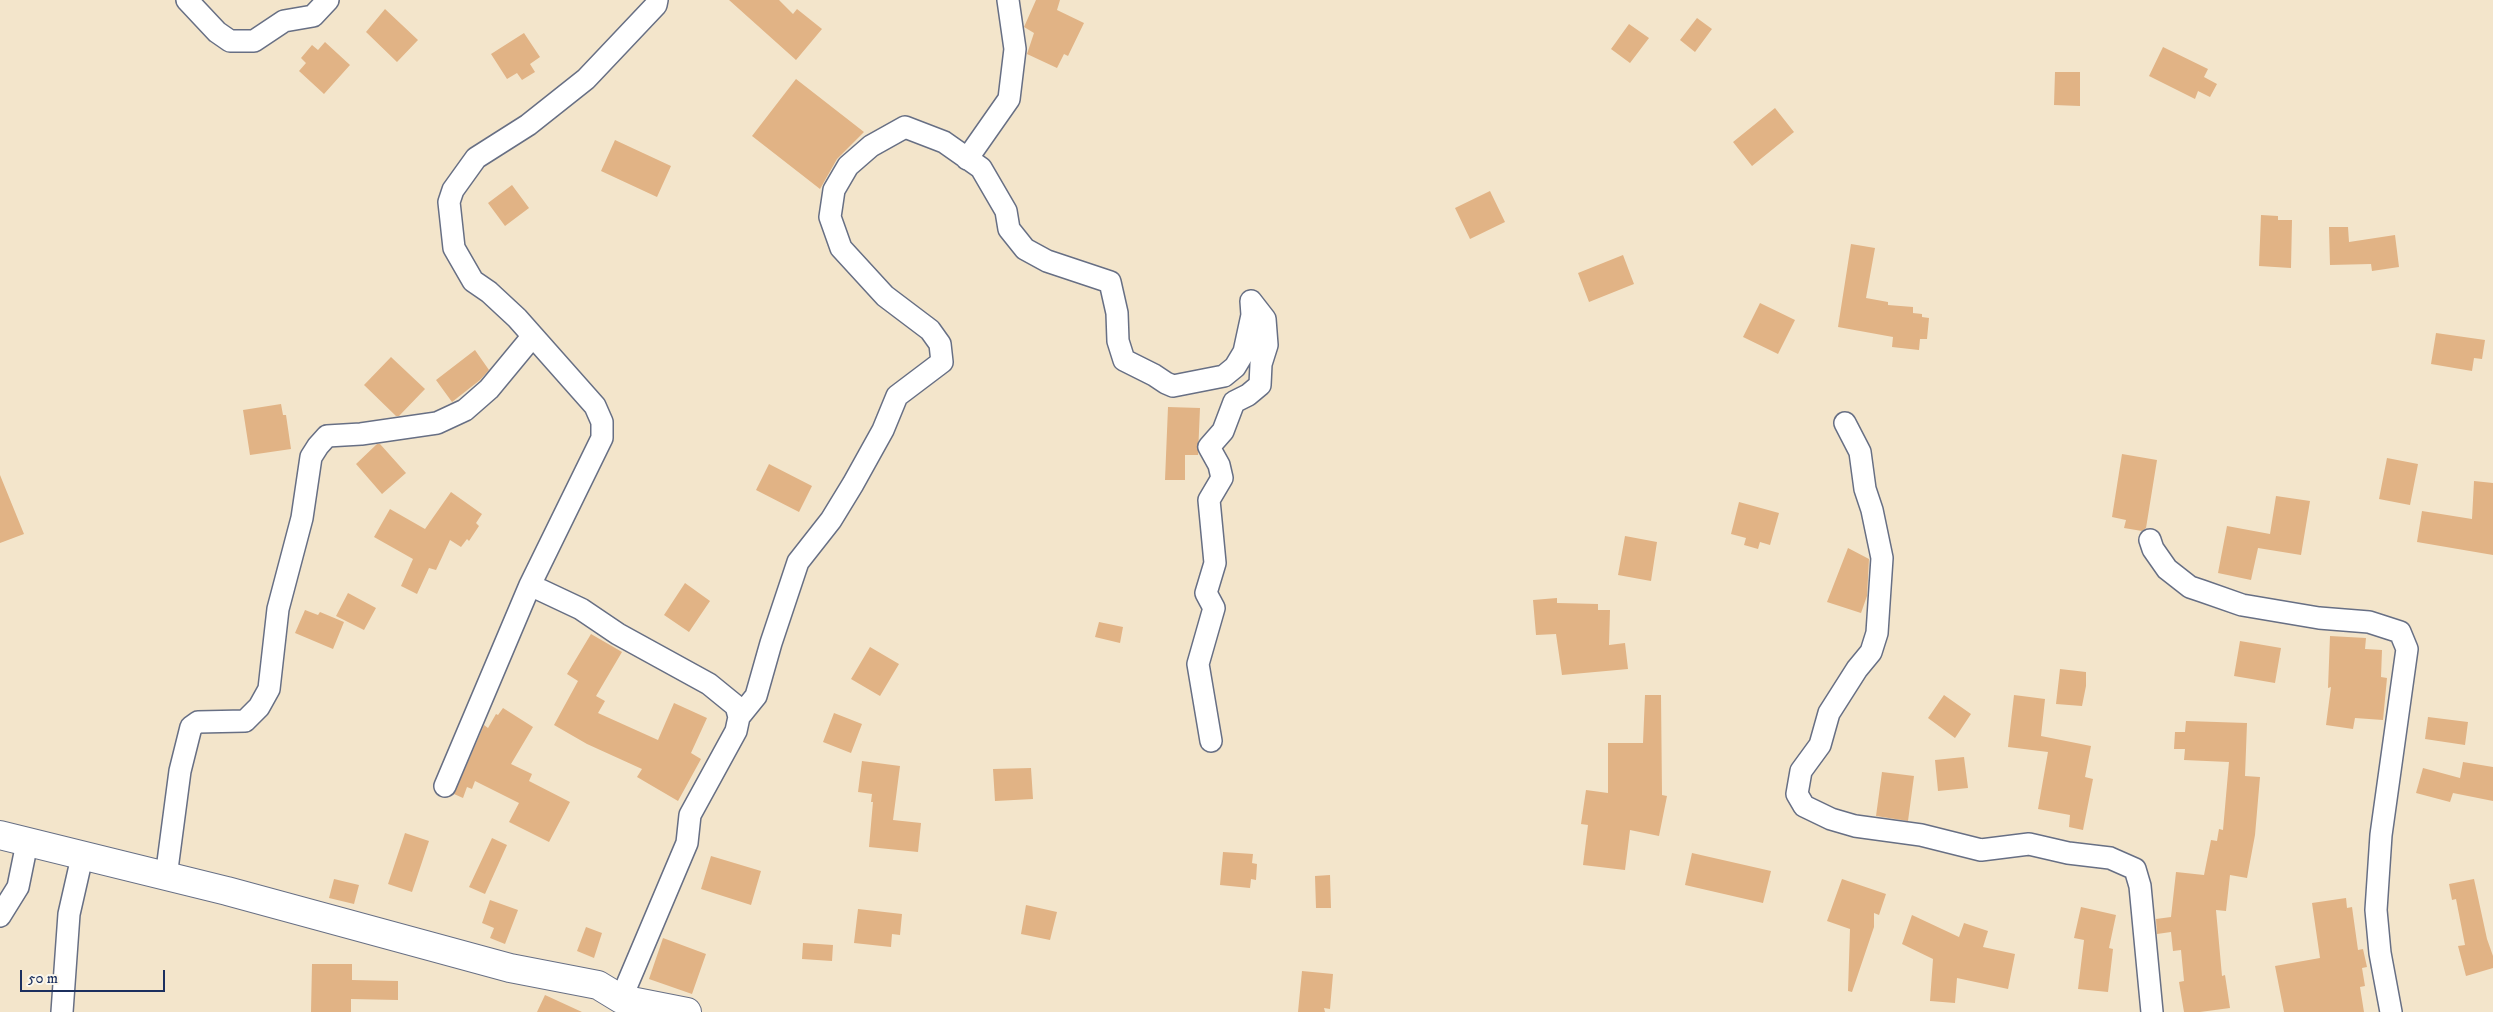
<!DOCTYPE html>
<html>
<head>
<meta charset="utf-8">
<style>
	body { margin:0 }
	#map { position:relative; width:2493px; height:1012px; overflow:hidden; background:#f3e5cb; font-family:"IM FELL DW Pica",serif }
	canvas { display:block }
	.scale { position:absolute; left:20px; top:970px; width:145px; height:22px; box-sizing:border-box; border:2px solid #1b2f5e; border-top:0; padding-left:6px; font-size:15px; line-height:18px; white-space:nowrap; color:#1b2f5e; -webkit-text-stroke:4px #fbf7ec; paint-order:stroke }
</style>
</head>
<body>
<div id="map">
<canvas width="2493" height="1012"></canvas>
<div class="scale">50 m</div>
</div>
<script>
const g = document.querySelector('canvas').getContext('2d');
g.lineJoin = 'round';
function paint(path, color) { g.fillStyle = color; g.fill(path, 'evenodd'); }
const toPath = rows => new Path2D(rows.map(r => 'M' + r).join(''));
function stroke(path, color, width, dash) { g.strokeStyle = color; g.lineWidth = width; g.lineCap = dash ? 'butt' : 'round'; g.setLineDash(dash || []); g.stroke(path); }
paint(toPath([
	[729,0,779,0,793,14,797,9,822,29,796,60],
	[1036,0,1060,0,1057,10,1084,23,1068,56,1064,54,1057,68,1027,54,1034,33,1024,27],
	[385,9,418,40,397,62,366,32],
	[1697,18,1712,29,1695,52,1680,40],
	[1629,24,1649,38,1630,63,1611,49],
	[524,33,540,57,530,64,535,72,522,80,517,73,507,79,491,54],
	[325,42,350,65,324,94,299,71,306,63,301,58,312,45,318,50],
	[2163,47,2208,69,2204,77,2217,84,2210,97,2198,91,2195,99,2149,76],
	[2055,72,2080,72,2080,106,2054,105],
	[796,79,864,132,837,159,820,189,752,136],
	[1775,108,1794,132,1752,166,1733,142],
	[615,140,671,166,657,197,601,171],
	[512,185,529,208,505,226,488,203],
	[1490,191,1505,222,1470,239,1455,208],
	[2261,215,2278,216,2278,220,2292,220,2291,268,2259,266],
	[2329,227,2348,227,2349,242,2395,235,2399,267,2372,271,2371,264,2330,265],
	[1851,244,1875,248,1866,298,1888,302,1888,305,1913,307,1913,313,1922,314,1922,317,1929,318,1927,339,1920,339,1919,350,1892,347,1893,337,1838,327],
	[1623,255,1634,284,1589,302,1578,273],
	[1760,303,1795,320,1778,354,1743,337],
	[2436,333,2485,340,2482,359,2474,358,2472,371,2431,364],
	[475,350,489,370,480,380,452,402,436,380],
	[391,357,425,389,399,416,396,416,364,385],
	[281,404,283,415,286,415,291,449,250,455,243,410],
	[1168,407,1200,408,1198,455,1185,455,1185,480,1165,480],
	[377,444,380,444,406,473,382,494,356,464],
	[2122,454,2157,460,2146,528,2142,531,2124,528,2126,520,2112,517],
	[2387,458,2418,464,2410,505,2379,499],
	[769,464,812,486,799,512,756,490],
	[0,475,24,534,0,543],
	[2474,481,2493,483,2493,555,2417,542,2422,511,2472,519],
	[451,492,482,514,476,523,479,526,469,541,467,539,461,547,450,540,436,570,429,568,417,594,401,586,413,559,374,537,390,509,425,529],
	[2276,496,2310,501,2301,555,2258,548,2251,580,2218,573,2227,526,2270,534],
	[1739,502,1779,513,1770,545,1760,542,1758,549,1744,545,1746,538,1731,534],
	[1625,536,1657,542,1651,581,1618,575],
	[1848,548,1869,559,1867,596,1861,613,1827,602],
	[685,583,710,601,689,632,664,615],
	[348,593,376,608,364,630,336,616],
	[1557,598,1557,603,1598,604,1598,610,1610,610,1609,645,1625,643,1628,669,1562,675,1556,634,1536,635,1533,600],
	[305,610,318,615,320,612,344,622,333,649,295,633],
	[1099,622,1123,627,1120,643,1095,637],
	[591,634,622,652,596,696,605,701,598,713,658,740,674,703,707,718,691,753,701,759,678,801,637,777,642,769,587,744,554,725,578,681,567,674],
	[2330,636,2366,638,2365,649,2382,650,2381,677,2387,678,2383,720,2355,718,2353,729,2326,725,2331,687,2328,688],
	[2240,641,2281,648,2275,683,2234,676],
	[870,647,899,664,880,696,851,679],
	[2060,669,2086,672,2086,686,2082,706,2056,704],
	[1645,695,1661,695,1662,795,1667,796,1659,836,1630,830,1625,870,1583,865,1588,825,1581,824,1586,790,1608,793,1608,743,1643,743],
	[1944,695,1971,714,1955,738,1928,718],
	[2014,695,2045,699,2041,736,2091,746,2085,777,2093,779,2083,830,2069,827,2070,815,2038,809,2048,752,2008,747],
	[503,708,533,727,511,764,532,774,529,781,570,802,549,842,509,822,519,803,475,781,472,789,467,787,463,798,454,794,484,725,488,728,496,714,498,715],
	[834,713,862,724,851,753,823,742],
	[2428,717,2468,722,2465,745,2425,739],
	[2186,721,2247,723,2245,776,2260,777,2255,835,2247,878,2230,875,2226,911,2216,910,2222,976,2225,975,2230,1008,2200,1012,2184,1012,2179,982,2184,981,2181,950,2173,951,2171,932,2157,934,2156,919,2171,917,2176,872,2204,875,2211,840,2217,841,2219,829,2223,830,2229,762,2184,760,2185,749,2174,749,2175,732,2185,732],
	[1964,757,1968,788,1938,791,1935,760],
	[862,761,900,766,893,820,921,823,918,852,869,847,873,802,871,802,872,794,858,792],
	[2463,762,2493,767,2493,801,2453,793,2450,802,2416,793,2423,768,2460,778],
	[1031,768,1033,799,995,801,993,769],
	[1882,772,1914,776,1908,821,1876,816],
	[405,833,429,841,412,892,388,884],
	[492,838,507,845,485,894,469,887],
	[1223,852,1253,854,1252,863,1257,864,1256,880,1251,879,1250,888,1220,885],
	[1692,853,1771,871,1763,903,1685,885],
	[711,856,761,871,751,905,701,889],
	[1330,875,1331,908,1316,908,1315,876],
	[334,879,359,885,354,904,329,898],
	[1842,879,1886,894,1879,915,1874,913,1874,927,1852,992,1848,991,1850,929,1827,921],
	[2474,879,2487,939,2493,956,2493,968,2466,976,2458,946,2465,945,2456,899,2452,900,2449,884],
	[2346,898,2347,908,2352,907,2358,950,2363,949,2367,967,2362,968,2365,986,2360,987,2364,1012,2284,1012,2275,966,2320,958,2312,903],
	[490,900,518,910,505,944,490,938,494,928,482,923],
	[1026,905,1057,912,1050,940,1021,934],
	[2081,907,2116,915,2109,948,2113,949,2108,992,2078,989,2084,940,2074,938],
	[858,909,902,914,900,935,892,934,891,947,854,943],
	[1912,915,1959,937,1964,923,1988,931,1983,947,2015,954,2008,989,1957,978,1955,1003,1930,1001,1933,959,1902,944],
	[586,927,602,933,594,958,577,951],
	[663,938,706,954,692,994,649,979],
	[803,943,833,945,832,961,802,959],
	[312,964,352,964,352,980,398,981,398,1000,351,999,351,1012,311,1012],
	[1302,971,1333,974,1330,1009,1324,1008,1325,1012,1298,1012],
	[545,995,582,1012,537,1012]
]), '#e1b385');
const minor = toPath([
	[187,0,217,32,230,41,254,41,284,21,313,16,328,0],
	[967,159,1009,99,1015,49,1008,0],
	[1845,423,1860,452,1865,489,1872,510,1882,558,1877,633,1871,652,1857,669,1829,713,1820,745,1801,771,1797,794,1804,806,1831,819,1855,826,1921,835,1981,850,2029,844,2068,853,2110,858,2135,869,2140,886,2152,1012],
	[2150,540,2153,549,2167,569,2190,587,2202,591,2242,605,2319,618,2369,622,2400,632,2407,649,2381,835,2376,910,2380,953,2391,1012],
	[530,585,581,609,618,634,709,684,736,706,739,717,736,731,690,815,687,843,621,999],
	[739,717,756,696,771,643,798,562,831,520,853,484,883,430,897,396,942,362,940,344,930,330,885,296,841,248,830,217,834,190,848,166,871,146,905,127,944,142,981,168,1006,211,1009,229,1025,249,1047,261,1110,282,1117,313,1118,341,1124,360,1154,375,1166,383,1173,386,1224,376,1235,367,1244,352,1252,315,1251,301,1265,319,1267,345,1261,364,1260,385,1248,395,1234,402,1223,431,1209,447,1219,465,1222,478,1209,500,1215,563,1206,593,1214,608,1198,664,1211,741],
	[445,786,530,585,602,438,602,422,595,406,517,318,489,292,473,281,454,248,449,202,453,190,476,158,528,125,586,79,656,5,657,0],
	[166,877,180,771,191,727,198,722,245,721,259,707,269,689,278,609,302,518,311,457,318,446,327,436,361,434,437,423,465,410,489,389,532,337],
	[0,916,18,887,27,843],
	[62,1012,69,914,82,857]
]);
const tertiary = toPath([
	[0,835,227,891,510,968,598,985,621,999,687,1012]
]);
stroke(minor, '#676f84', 24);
stroke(tertiary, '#676f84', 30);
stroke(minor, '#fff', 21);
stroke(tertiary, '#fff', 28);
</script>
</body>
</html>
